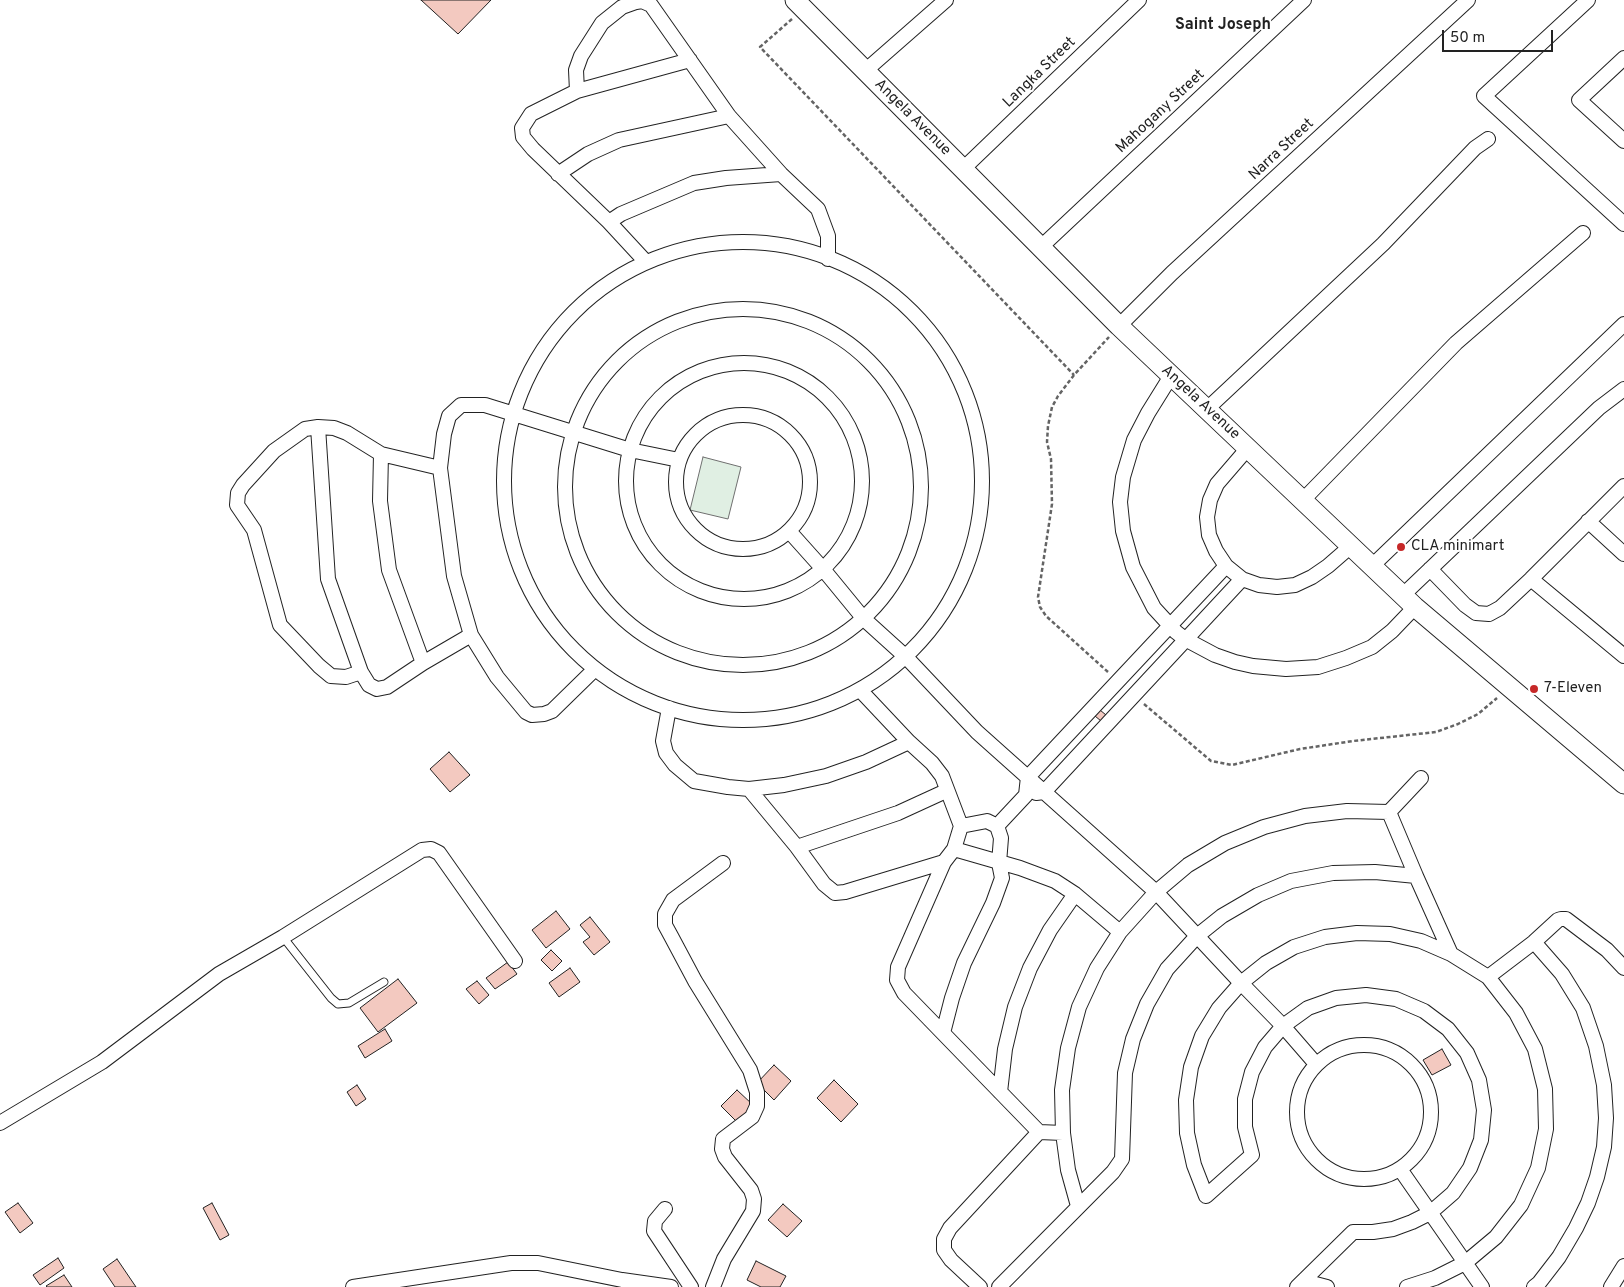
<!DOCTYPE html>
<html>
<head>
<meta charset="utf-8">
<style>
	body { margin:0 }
	#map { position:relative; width:1624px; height:1287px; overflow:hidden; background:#fff; font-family:Overpass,sans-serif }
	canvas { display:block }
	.scale { position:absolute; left:1442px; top:30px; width:111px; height:22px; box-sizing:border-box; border:2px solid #222; border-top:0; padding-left:6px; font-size:15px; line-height:18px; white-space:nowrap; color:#222; -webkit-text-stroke:4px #fff; paint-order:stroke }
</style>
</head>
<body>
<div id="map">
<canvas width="1624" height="1287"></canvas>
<div class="scale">50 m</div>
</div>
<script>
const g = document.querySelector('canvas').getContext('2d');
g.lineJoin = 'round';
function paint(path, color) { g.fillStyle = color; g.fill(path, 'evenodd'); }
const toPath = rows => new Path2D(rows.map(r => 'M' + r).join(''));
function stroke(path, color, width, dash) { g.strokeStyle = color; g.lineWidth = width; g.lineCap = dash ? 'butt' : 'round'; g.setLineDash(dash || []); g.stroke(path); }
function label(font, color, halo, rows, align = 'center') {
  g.font = font + ' Overpass,sans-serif'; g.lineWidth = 4; g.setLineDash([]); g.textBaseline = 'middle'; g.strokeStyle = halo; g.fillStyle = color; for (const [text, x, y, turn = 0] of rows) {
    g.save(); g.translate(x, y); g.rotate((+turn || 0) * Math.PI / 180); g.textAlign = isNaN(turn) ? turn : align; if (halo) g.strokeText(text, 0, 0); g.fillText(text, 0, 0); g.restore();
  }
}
const green = toPath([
	[703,457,741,467,728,519,690,510,703,457]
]);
paint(green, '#e0efe3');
stroke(green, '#6f6f6f', 1);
const building = toPath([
	[421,0,491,0,458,34,421,0],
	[1100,710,1106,715,1101,721,1095,716,1100,710],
	[449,752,470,775,450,792,430,769,449,752],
	[556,911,570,929,546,948,532,930,556,911],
	[590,917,610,942,594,955,583,942,590,937,580,925,590,917],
	[551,950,562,961,552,971,541,960,551,950],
	[508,962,517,974,495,989,486,978,508,962],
	[570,968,580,982,559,997,549,983,570,968],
	[398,979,417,1003,378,1032,360,1008,398,979],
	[477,981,489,995,479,1004,466,989,477,981],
	[385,1029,392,1041,365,1058,358,1046,385,1029],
	[1442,1049,1451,1065,1432,1075,1423,1060,1442,1049],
	[774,1065,791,1081,774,1100,757,1083,774,1065],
	[834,1080,858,1104,841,1122,817,1098,834,1080],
	[357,1085,366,1099,356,1106,347,1092,357,1085],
	[737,1090,753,1105,737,1122,721,1106,737,1090],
	[18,1203,33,1223,20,1233,5,1212,18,1203],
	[212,1203,229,1235,220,1240,203,1208,212,1203],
	[783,1204,802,1221,787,1237,768,1220,783,1204],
	[58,1258,64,1268,40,1285,33,1275,58,1258],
	[117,1259,136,1287,115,1287,103,1269,117,1259],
	[756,1261,786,1276,780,1287,761,1287,747,1280,756,1261],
	[64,1275,72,1287,47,1287,46,1286,64,1275]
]);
paint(building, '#f3c9c0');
stroke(building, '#222', 1);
const service = toPath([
	[283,937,331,998,338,1004,349,1003,384,982]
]);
const minor = toPath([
	[1588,0,1484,96,1624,224],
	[1624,58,1579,100,1624,141],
	[865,71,946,0],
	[577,91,576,70,581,56,602,23,622,7,636,2,642,1,651,5,729,116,781,174,818,209,828,236,828,259],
	[963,169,1139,0],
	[558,174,588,154,619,140,729,116],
	[609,222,621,214,694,183,726,178,781,174],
	'504 481a239 239 0 1 1 478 0a239 239 0 1 1-478 0Z',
	[1041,247,1304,0],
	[646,262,609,222,533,149,523,137,522,128,531,114,577,91,690,60],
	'565 487a178 178 0 1 1 356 0a178 178 0 1 1-356 0Z',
	[1119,326,1172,273,1468,0],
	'626 481a118 118 0 1 1 236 0a118 118 0 1 1-236 0Z',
	[1171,376,1148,413,1134,440,1123,477,1120,502,1123,531,1133,567,1154,608,1176,632,1185,639,1215,655,1235,662,1253,666,1286,669,1318,667,1346,658,1372,647,1392,631,1415,607],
	[1207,409,1383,244,1475,148,1488,139],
	'676 482a67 67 0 1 1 134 0a67 67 0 1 1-134 0Z',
	[318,427,305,429,274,451,243,485,238,493,237,505,254,530,280,625,319,666,331,676,346,677,361,672],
	[1248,448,1217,484,1210,500,1207,517,1209,535,1216,551,1226,566,1242,579,1259,585,1277,587,1295,585,1312,577,1328,566,1351,546],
	[381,454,347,433,334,428,318,427,328,579,361,672,369,685,377,689,387,687,423,663],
	[440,468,381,454,380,501,389,570,423,663,471,635],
	[1303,500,1456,343,1583,233],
	[1588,521,1624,554],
	[789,531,823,569,864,619,906,657,977,732,1156,892,1241,983,1283,1026,1316,1064],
	[1372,566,1624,324],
	[1430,569,1465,605,1476,613,1489,614,1500,608,1531,579,1624,486],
	[1531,579,1624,656],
	[1403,595,1599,408,1624,389],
	[595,669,552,711,544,714,532,715,526,712,497,677,471,635,454,576,440,468,444,434,449,416,461,405,485,405,630,450,679,460],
	[669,708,663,741,666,753,675,765,694,781,728,787,749,789,784,785,826,776,866,762,909,742],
	[749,789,797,847,824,884,835,893,845,892,944,862,954,849,961,826,942,776,932,763,909,742,860,690],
	[1036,793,1044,792,1242,579],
	[1389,812,1416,876,1451,954],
	[997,826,1026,795,1028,777,1226,566],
	[797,847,898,813,946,791],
	[954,849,1020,868,1055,881,1075,894,1120,932],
	[944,862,898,967,897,980,904,993,1039,1132],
	[1534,942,1562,974,1583,1008,1596,1046,1604,1085,1606,1118,1604,1147,1597,1177,1588,1203,1576,1228,1559,1257,1539,1283,1534,1287],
	[1488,977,1534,942,1558,920,1561,919,1566,919,1607,950,1624,968],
	[943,1033,952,998,964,963,993,903,1002,878,999,863,1001,838,997,826,987,821,961,826],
	'1297 1112a67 67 0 1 1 134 0a67 67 0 1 1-134 0Z',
	[1000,1092,1005,1049,1015,1007,1030,968,1050,930,1075,894],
	[0,1123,102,1062,219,974,283,937,422,850,431,849,439,853,515,961],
	[1400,1169,1482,1287],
	[1078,1206,1068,1170,1063,1133,1062,1090,1068,1048,1079,1007,1097,968,1120,932,1156,892,1188,865,1225,843,1264,827,1305,816,1347,811,1389,812,1421,778],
	[665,1209,655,1221,654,1231,691,1287],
	[1304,1281,1327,1287],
	[353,1287,511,1263,538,1263,622,1280,671,1287],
	[713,1287,724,1259,753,1211,754,1199,751,1190,725,1157,722,1149,723,1139,752,1117,757,1106,757,1092,750,1070,695,981,671,936,665,925,665,914,673,900,723,863],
	[980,1287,951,1260,944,1250,944,1239,950,1228,1039,1132,1063,1133],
	[999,1287,1113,1172,1122,1159,1125,1073,1133,1039,1147,1004,1167,969,1197,936,1222,916,1258,895,1291,881,1333,873,1375,872,1416,876],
	[1297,1287,1353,1232,1373,1232,1393,1229,1412,1222,1430,1213,1453,1193,1470,1168,1481,1140,1484,1110,1479,1080,1467,1053,1448,1029,1424,1011,1396,999,1366,995,1336,998,1308,1008,1283,1026,1265,1047,1252,1072,1245,1099,1245,1127,1252,1155,1206,1196,1194,1165,1187,1133,1186,1100,1191,1067,1202,1036,1219,1008,1241,983,1266,963,1294,947,1325,937,1357,933,1390,934,1421,941,1451,954,1488,977,1516,1013,1535,1049,1545,1089,1546,1129,1538,1168,1521,1205,1496,1237,1465,1263,1435,1278,1407,1287],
	[1611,1287,1624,1266]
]);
const secondary = toPath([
	[795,0,1119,326,1415,607,1624,784]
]);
stroke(service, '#222', 9);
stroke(minor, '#222', 16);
stroke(secondary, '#222', 21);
stroke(toPath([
	[792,19,760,47,1074,375],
	[1108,672,1046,616,1040,607,1038,597,1052,504,1051,459,1047,442,1048,426,1052,407,1058,396,1074,375,1109,337],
	[1144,704,1211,761,1232,765,1300,749,1353,741,1436,732,1458,724,1478,714,1497,698]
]), '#646464', 2.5, [4, 2.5]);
stroke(service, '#fff', 7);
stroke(minor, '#fff', 14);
stroke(secondary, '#fff', 19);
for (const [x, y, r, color] of [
	[1401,547,5,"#c62828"],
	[1534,689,5,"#c62828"]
]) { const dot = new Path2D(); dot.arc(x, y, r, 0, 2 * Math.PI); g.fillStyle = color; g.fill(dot); stroke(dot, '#fff', 2); }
label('15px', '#222', '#fff', [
	["Langka Street",1040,73,-44],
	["Mahogany Street",1161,112,-43],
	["Angela Avenue",912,118,45],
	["Narra Street",1282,150,-43],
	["Angela Avenue",1200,403,43]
]);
label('15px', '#222', '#fff', [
	["CLA minimart",1411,547],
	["7-Eleven",1544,689]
], 'left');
label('bold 16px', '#222', '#fff', [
	["Saint Joseph",1223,26]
]);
</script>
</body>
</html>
